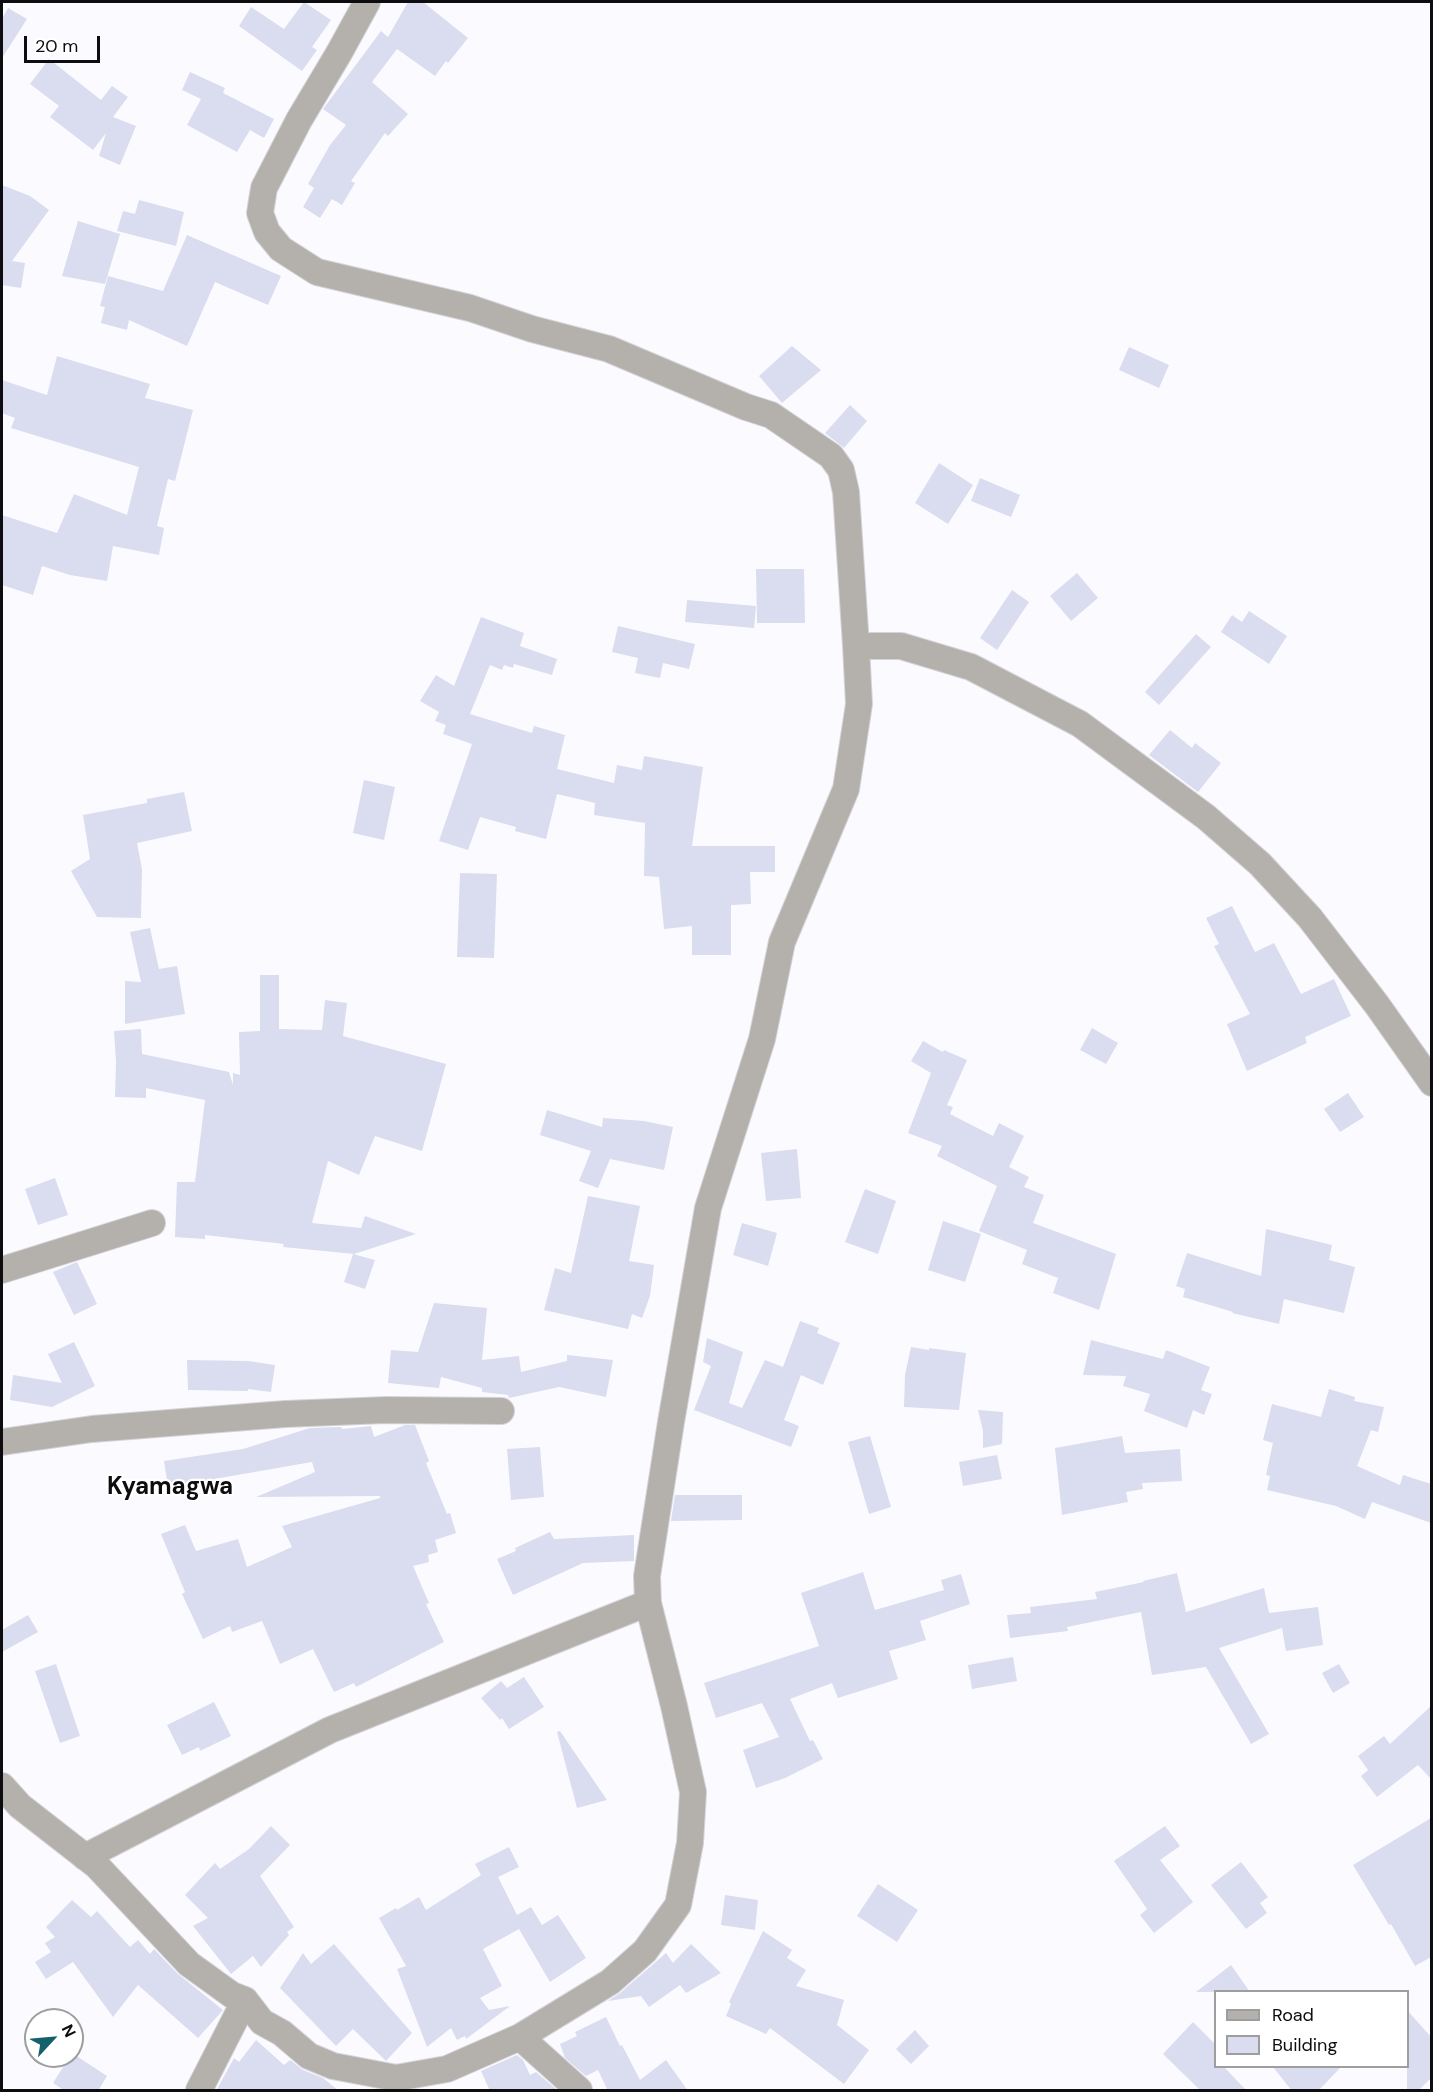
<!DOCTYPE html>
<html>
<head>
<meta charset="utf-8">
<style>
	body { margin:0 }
	#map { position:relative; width:1433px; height:2092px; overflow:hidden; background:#fbfbff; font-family:"DM Sans",sans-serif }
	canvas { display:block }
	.frame { position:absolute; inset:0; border:3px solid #0d0d10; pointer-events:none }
	.legend { position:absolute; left:1214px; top:1990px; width:195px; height:78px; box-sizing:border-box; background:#fff; border:2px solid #9e9e9f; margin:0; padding:8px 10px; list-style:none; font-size:18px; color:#0d0d10 }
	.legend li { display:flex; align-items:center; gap:12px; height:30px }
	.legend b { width:30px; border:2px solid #9e9e9f }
	.north { position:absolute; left:24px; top:2008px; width:60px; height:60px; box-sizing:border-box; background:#fff; border:2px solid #9e9e9f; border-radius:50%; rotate:64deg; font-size:16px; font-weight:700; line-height:24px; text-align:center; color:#0d0d10 }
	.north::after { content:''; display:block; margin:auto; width:21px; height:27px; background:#14616c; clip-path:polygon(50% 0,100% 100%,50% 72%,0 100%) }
	.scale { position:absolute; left:24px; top:36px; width:76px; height:27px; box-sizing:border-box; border:3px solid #0d0d10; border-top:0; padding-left:8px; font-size:18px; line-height:21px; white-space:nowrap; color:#0d0d10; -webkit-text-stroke:4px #fff; paint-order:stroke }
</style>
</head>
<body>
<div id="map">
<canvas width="1433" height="2092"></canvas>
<div class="frame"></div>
<ul class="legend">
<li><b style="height:8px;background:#b4b1ad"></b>Road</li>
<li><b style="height:16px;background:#dadcef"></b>Building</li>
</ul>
<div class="north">N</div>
<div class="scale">20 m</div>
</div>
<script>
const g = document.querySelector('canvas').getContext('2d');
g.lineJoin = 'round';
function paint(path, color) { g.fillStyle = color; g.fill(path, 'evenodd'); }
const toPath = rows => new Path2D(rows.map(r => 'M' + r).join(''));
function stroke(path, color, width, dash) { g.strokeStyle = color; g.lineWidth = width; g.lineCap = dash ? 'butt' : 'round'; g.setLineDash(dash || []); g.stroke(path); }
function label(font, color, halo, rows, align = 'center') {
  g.font = font + ' "DM Sans",sans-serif'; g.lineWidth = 4.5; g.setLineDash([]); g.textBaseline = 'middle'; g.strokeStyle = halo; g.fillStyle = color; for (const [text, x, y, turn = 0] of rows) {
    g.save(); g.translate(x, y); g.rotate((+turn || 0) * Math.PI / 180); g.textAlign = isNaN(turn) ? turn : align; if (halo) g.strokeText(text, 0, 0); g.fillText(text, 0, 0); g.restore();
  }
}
paint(toPath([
	[304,2,331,20,312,47,317,50,302,71,239,26,251,7,284,29],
	[408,2,423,2,468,38,448,63,446,61,435,76,397,49,372,82,408,114,388,136,385,133,351,181,355,183,342,205,332,199,320,218,303,207,314,188,308,184,330,145,346,125,323,109,381,31,388,37],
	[8,8,27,19,2,58,2,19],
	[49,59,101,100,112,86,128,97,113,117,136,126,120,165,99,156,106,133,93,150,50,117,59,106,30,84],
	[190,72,225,88,223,93,274,119,264,138,250,130,237,152,187,125,201,99,182,90],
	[2,185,30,196,49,210,12,261,25,263,21,288,2,285],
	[139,200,184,212,176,246,117,231,123,211,135,214],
	[78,221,120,234,105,284,62,276],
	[187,235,281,276,268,305,215,282,187,346,129,320,127,330,101,323,105,307,100,306,108,276,163,291],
	[792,346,821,370,782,403,759,376],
	[1129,347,1169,365,1159,388,1119,370],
	[57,356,150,384,145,398,193,410,175,481,168,479,157,526,164,528,159,555,113,546,107,581,70,575,42,566,33,595,2,585,2,515,57,533,74,494,127,515,139,467,11,428,15,418,2,413,2,380,47,395],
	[850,405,867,421,844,448,825,433],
	[939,463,973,485,948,524,915,503],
	[980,478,1020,495,1011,517,971,501],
	[756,569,804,569,805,623,757,623],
	[1077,573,1098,598,1071,621,1050,596],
	[1012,590,1029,602,997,650,980,638],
	[687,600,756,606,754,628,685,622],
	[1249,611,1287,636,1269,664,1221,632,1232,615,1242,622],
	[481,617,524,633,520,646,557,659,552,675,514,664,513,668,504,665,502,670,490,665,470,714,532,733,534,726,565,735,557,769,614,783,617,765,642,770,644,756,703,767,692,846,775,846,775,872,750,872,751,904,731,905,731,955,692,955,692,926,664,929,659,877,644,876,645,823,594,815,595,803,557,794,546,839,515,831,516,827,480,817,468,850,439,841,472,744,443,734,446,725,435,721,439,712,420,701,436,675,454,686],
	[618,626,695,644,689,669,663,663,660,678,635,673,638,658,612,652],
	[1196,634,1211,647,1159,705,1145,692],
	[1170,730,1192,748,1195,743,1221,763,1198,792,1149,755],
	[364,780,395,787,384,840,353,833],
	[184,792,192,831,137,843,142,869,141,918,97,917,71,871,90,859,83,815,147,803,147,799],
	[460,873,497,874,494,958,457,957],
	[1232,906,1255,952,1274,943,1301,994,1334,979,1351,1016,1305,1037,1307,1043,1247,1071,1227,1024,1250,1014,1214,946,1219,944,1206,918],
	[150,928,159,969,177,966,185,1014,125,1024,125,981,141,982,130,932],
	[260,975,279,975,279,1029,322,1030,325,1000,347,1003,343,1036,446,1064,422,1151,375,1136,359,1175,328,1161,312,1223,361,1228,365,1216,416,1234,354,1254,283,1247,284,1244,205,1235,205,1239,175,1237,177,1182,195,1182,205,1100,146,1088,146,1098,115,1097,116,1062,114,1031,141,1029,142,1054,229,1072,233,1085,233,1073,240,1075,239,1032,260,1031],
	[1092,1028,1118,1043,1106,1064,1080,1050],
	[923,1041,943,1052,944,1050,967,1060,947,1105,953,1107,950,1114,993,1136,999,1123,1024,1136,1009,1167,1029,1177,1024,1187,1044,1195,1033,1223,1116,1254,1099,1310,1053,1293,1058,1278,1022,1264,1027,1250,979,1231,997,1186,937,1156,942,1146,908,1133,931,1073,911,1061],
	[1348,1093,1364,1117,1340,1132,1324,1109],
	[547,1110,602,1127,603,1118,644,1121,673,1127,664,1170,610,1159,598,1188,579,1181,591,1151,540,1135],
	[797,1149,801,1198,766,1201,761,1153],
	[55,1178,68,1215,38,1225,25,1189],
	[865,1189,896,1201,878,1254,845,1242],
	[588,1196,640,1206,629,1261,654,1265,650,1296,642,1318,632,1314,628,1329,544,1310,555,1268,571,1273],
	[943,1221,981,1234,965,1282,928,1270],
	[742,1223,777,1233,768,1266,733,1255],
	[1266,1229,1332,1245,1329,1260,1355,1267,1344,1313,1284,1299,1279,1324,1232,1313,1233,1312,1183,1297,1185,1289,1176,1286,1187,1253,1261,1276],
	[353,1254,375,1260,365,1289,344,1282],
	[77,1262,97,1304,74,1315,53,1272],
	[434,1303,487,1308,482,1360,519,1356,521,1372,567,1361,567,1355,613,1360,606,1397,559,1387,509,1398,508,1395,482,1392,482,1388,441,1377,439,1388,388,1383,391,1350,418,1352],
	[800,1321,819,1328,817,1333,840,1343,823,1385,801,1375,784,1420,799,1426,791,1447,694,1410,711,1366,703,1362,707,1338,743,1352,729,1403,742,1408,765,1360,783,1367],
	[1091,1340,1163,1359,1166,1350,1210,1367,1201,1390,1212,1394,1204,1415,1193,1410,1187,1428,1144,1411,1150,1394,1123,1386,1126,1376,1083,1375],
	[74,1342,95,1386,52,1407,10,1400,13,1375,62,1383,48,1354],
	[911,1347,929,1350,929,1348,966,1353,959,1410,904,1407,905,1375],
	[187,1360,248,1361,275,1365,271,1392,248,1389,248,1391,188,1390],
	[1329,1389,1355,1397,1354,1401,1384,1407,1378,1432,1371,1430,1357,1466,1400,1485,1403,1475,1431,1484,1431,1523,1372,1502,1365,1519,1336,1506,1267,1490,1270,1476,1266,1475,1273,1443,1263,1440,1272,1404,1321,1417],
	[978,1410,1003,1412,1002,1444,983,1448,983,1431],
	[405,1425,415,1425,429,1461,426,1463,447,1514,450,1513,456,1533,435,1540,438,1552,428,1555,429,1562,413,1566,429,1603,426,1604,444,1642,356,1687,354,1683,334,1692,313,1649,280,1664,262,1621,232,1632,230,1626,203,1639,182,1594,185,1592,161,1534,185,1525,196,1551,238,1539,247,1567,292,1547,282,1526,380,1498,380,1496,256,1497,315,1472,312,1462,168,1487,164,1461,243,1449,310,1428,341,1427,342,1429,371,1426,374,1437],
	[870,1436,891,1507,869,1514,848,1442],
	[1122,1436,1125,1453,1180,1449,1182,1481,1142,1483,1143,1489,1126,1492,1128,1502,1062,1515,1055,1448],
	[540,1447,544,1497,511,1500,507,1449],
	[997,1455,1002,1479,963,1486,959,1462],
	[675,1495,742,1495,742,1520,671,1521],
	[550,1532,554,1539,634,1535,634,1561,583,1563,513,1595,497,1559,516,1551,515,1548],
	[863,1572,875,1610,944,1590,941,1580,961,1574,970,1604,920,1621,926,1640,889,1651,898,1679,838,1698,832,1683,790,1699,810,1741,813,1740,823,1759,785,1778,756,1788,743,1750,779,1737,762,1703,716,1718,704,1683,819,1646,801,1593],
	[1177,1573,1186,1612,1264,1588,1269,1613,1318,1607,1323,1645,1286,1651,1282,1628,1219,1648,1269,1734,1251,1744,1206,1667,1152,1675,1141,1612,1067,1627,1068,1631,1010,1638,1007,1615,1031,1613,1030,1607,1097,1599,1095,1592,1144,1582,1143,1581],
	[28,1615,38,1632,2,1652,2,1630],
	[1013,1657,1017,1681,972,1689,968,1665],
	[56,1664,80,1736,60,1743,35,1671],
	[1339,1664,1350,1683,1333,1693,1322,1673],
	[524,1677,544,1707,509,1729,502,1718,500,1720,481,1698,501,1681,507,1688],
	[214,1702,231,1736,200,1751,199,1747,182,1755,167,1725],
	[1431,1706,1431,1779,1418,1765,1377,1797,1361,1776,1368,1770,1358,1756,1384,1736,1390,1744],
	[560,1731,607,1800,577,1808,557,1732],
	[1431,1818,1431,1957,1415,1966,1391,1924,1389,1925,1353,1865],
	[271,1826,290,1845,260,1876,294,1927,287,1932,289,1935,261,1967,253,1956,231,1974,193,1926,208,1918,185,1895,215,1863,220,1869,249,1849],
	[1165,1826,1180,1846,1160,1860,1193,1902,1154,1933,1140,1915,1147,1909,1114,1861],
	[509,1847,519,1867,498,1877,517,1915,531,1907,542,1925,558,1915,586,1958,550,1982,519,1929,483,1949,502,1986,480,1998,489,2010,510,2006,466,2039,465,2036,457,2040,451,2028,427,2047,397,1969,406,1966,379,1918,396,1908,397,1910,419,1897,426,1910,481,1875,475,1864],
	[1241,1862,1268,1897,1260,1903,1267,1913,1246,1929,1211,1885],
	[878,1884,918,1910,897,1942,857,1916],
	[725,1895,758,1900,755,1930,721,1925],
	[72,1900,91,1917,97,1911,130,1947,138,1940,150,1954,154,1949,178,1974,223,2010,198,2038,138,1985,113,2017,73,1962,46,1979,35,1962,51,1952,45,1943,55,1937,46,1927],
	[763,1931,792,1950,787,1958,806,1970,796,1986,844,2000,837,2025,869,2050,844,2084,770,2028,766,2034,726,2016,731,2004,729,2002],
	[334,1944,412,2033,386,2061,353,2029,336,2046,280,1988,303,1953,311,1964],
	[691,1944,721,1973,686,1993,680,1985,649,2007,641,1996,608,2001,620,1993,666,1953,673,1963],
	[1231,1965,1250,1992,1196,1992],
	[1407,2010,1431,2037,1431,2078,1418,2091,1407,2091],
	[606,2017,620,2046,622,2045,640,2080,666,2060,688,2091,608,2091,598,2070,586,2076,565,2058,560,2044,577,2036,575,2032],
	[1193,2022,1215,2044,1215,2067,1224,2067,1247,2091,1201,2091,1163,2054],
	[915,2030,929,2046,911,2064,896,2049],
	[256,2040,284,2065,290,2060,303,2070,323,2078,339,2091,216,2091,234,2058,239,2062],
	[72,2053,107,2076,98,2091,65,2091,53,2083],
	[517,2055,523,2060,530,2075,536,2072,557,2090,490,2091,481,2071],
	[1273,2067,1341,2067,1318,2091,1292,2091]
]), '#dadcef');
const minor = toPath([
	[367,2,339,53,299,120,264,188,260,213,267,232,281,249,317,272,470,308,532,329,609,349,746,407,771,415,831,456,841,470,846,492,856,646],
	[2,1270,152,1223],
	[2,1442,92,1429,285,1414,386,1410,501,1411],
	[2,1786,20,1806,97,1866,189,1964,232,1995,245,2000,262,2022,282,2033,309,2056,333,2066,396,2078,447,2069,520,2037,610,1982,645,1951,678,1905,690,1843,693,1792,674,1706,648,1603,647,1576,671,1422,708,1208,762,1039,782,942,846,789,859,704,856,646,901,646,971,667,1080,724,1206,817,1260,864,1310,918,1377,1005,1432,1083],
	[85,1857,330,1730,648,1603],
	[520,2037,579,2090],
	[199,2090,245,2000]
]);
stroke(minor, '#d5d5d9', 28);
stroke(minor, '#b4b1ad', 26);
label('bold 24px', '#0d0d10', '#fff', [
	["Kyamagwa",170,1488]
]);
</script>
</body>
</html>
